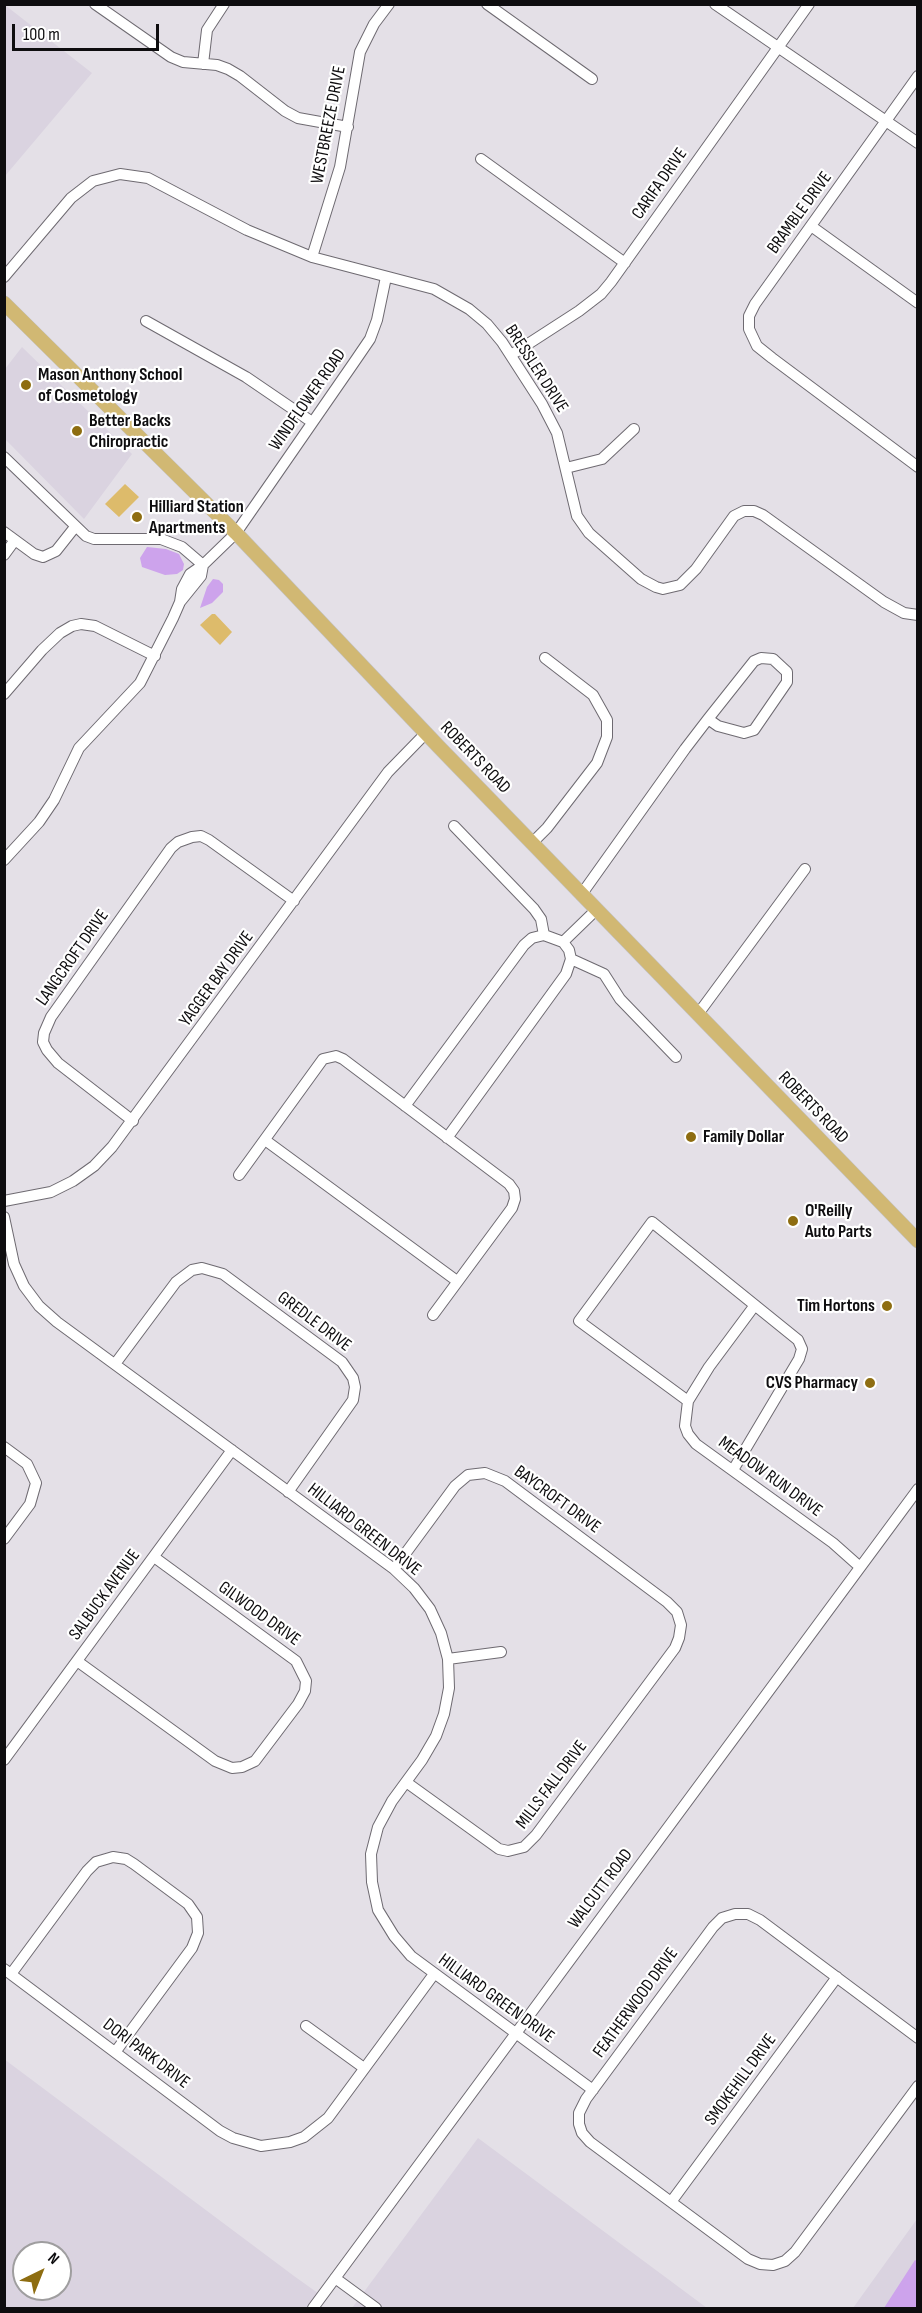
<!DOCTYPE html>
<html>
<head>
<meta charset="utf-8">
<style>
	body { margin:0 }
	#map { position:relative; width:922px; height:2313px; overflow:hidden; background:#e4e0e7; font-family:"Sofia Sans Condensed",sans-serif }
	canvas { display:block }
	.frame { position:absolute; inset:0; border:6px solid #0e0d0f; pointer-events:none }
	.north { position:absolute; left:12px; top:2241px; width:60px; height:60px; box-sizing:border-box; background:#fff; border:2px solid #9f9e9f; border-radius:50%; rotate:43deg; font-size:16px; font-weight:700; line-height:24px; text-align:center; color:#0e0d0f }
	.north::after { content:''; display:block; margin:auto; width:21px; height:27px; background:#8e6d11; clip-path:polygon(50% 0,100% 100%,50% 72%,0 100%) }
	.scale { position:absolute; left:12px; top:24px; width:147px; height:27px; box-sizing:border-box; border:3px solid #0e0d0f; border-top:0; padding-left:8px; font-size:18px; line-height:21px; white-space:nowrap; color:#0e0d0f; -webkit-text-stroke:4px #fff; paint-order:stroke }
</style>
</head>
<body>
<div id="map">
<canvas width="922" height="2313"></canvas>
<div class="frame"></div>
<div class="north">N</div>
<div class="scale">100 m</div>
</div>
<script>
const g = document.querySelector('canvas').getContext('2d');
g.lineJoin = 'round';
function paint(path, color) { g.fillStyle = color; g.fill(path, 'evenodd'); }
const toPath = rows => new Path2D(rows.map(r => 'M' + r).join(''));
function stroke(path, color, width, dash) { g.strokeStyle = color; g.lineWidth = width; g.lineCap = dash ? 'butt' : 'round'; g.setLineDash(dash || []); g.stroke(path); }
function label(font, color, halo, rows, align = 'center') {
  g.font = font + ' "Sofia Sans Condensed",sans-serif'; g.lineWidth = 4.5; g.setLineDash([]); g.textBaseline = 'middle'; g.strokeStyle = halo; g.fillStyle = color; for (const [text, x, y, turn = 0] of rows) {
    g.save(); g.translate(x, y); g.rotate((+turn || 0) * Math.PI / 180); g.textAlign = isNaN(turn) ? turn : align; if (halo) g.strokeText(text, 0, 0); g.fillText(text, 0, 0); g.restore();
  }
}
paint(toPath([
	[5,5,92,73,5,176],
	[22,347,132,454,84,519,5,439,5,369],
	[4,2059,294,2276,322,2296,313,2308,5,2308],
	[24,2253,60,2253,60,2289,24,2289],
	[478,2138,707,2308,352,2308],
	[917,2219,917,2308,853,2308]
]), '#dad3e0');
paint(toPath([
	[125,484,139,497,119,517,105,504],
	[212,614,215,614,232,632,220,645,200,625]
]), '#ddbb6b');
paint(toPath([
	[147,547,166,549,179,554,184,564,183,570,177,574,165,575,142,567,140,558],
	[213,579,219,580,223,584,223,592,212,603,200,608,207,587],
	[915,2260,918,2262,917,2308,884,2308]
]), '#cda3ec');
const minor = toPath([
	[95,4,171,57,183,62,217,65,228,69,240,76,285,111,298,118,348,127],
	[487,4,592,79],
	[715,4,918,143],
	[203,64,207,30,224,4],
	[918,76,755,304,749,316,749,329,757,346,772,358,918,467],
	[481,159,625,263],
	[811,226,918,303],
	[312,257,340,167,360,52,374,24,389,4],
	[4,277,71,198,93,181,120,174,148,178,247,230,312,257,434,289,469,309,487,324,502,342,542,404,557,433,577,516,589,533,641,579,656,587,663,589,680,585,696,569,734,516,744,511,754,511,763,515,884,602,904,613,918,615],
	[146,321,246,377,312,422],
	[511,355,579,311,601,294,611,282,809,4],
	[4,457,86,536,94,539,161,539,182,547,203,565],
	[566,468,602,459,634,429],
	[4,532,34,554,43,557,56,551,75,527],
	[4,555,15,540],
	[180,602,201,576,203,565],
	[4,694,42,650,60,633,72,626,81,624,95,626,155,656],
	[454,826,534,909,541,919,544,935],
	[532,843,547,828,597,763,607,737,607,720,593,695,545,658],
	[4,860,39,822,54,800,79,748,140,683,173,618,180,602,182,589,190,574,203,565,236,533,355,361,370,339,377,320,386,277],
	[581,895,685,749,708,719,754,661,761,658,773,659,787,672,787,682,754,730,744,733,718,726,708,719],
	[571,959,604,974,620,999,676,1057],
	[698,1014,805,869],
	[405,1106,524,945,532,938,544,935,563,942,596,910],
	[133,1121,58,1063,47,1050,43,1042,44,1033,51,1017,171,848,178,842,192,837,201,836,209,840,294,901],
	[447,1138,566,974,571,959,569,950,563,942],
	[265,1140,457,1281],
	[239,1175,323,1059,336,1056,343,1059,509,1184,514,1191,515,1199,512,1208,433,1315],
	[4,1201,51,1192,73,1181,94,1166,112,1147,388,772,426,733],
	[4,1217,14,1264,24,1286,39,1306,57,1322,394,1569,414,1588,430,1609,441,1633,448,1659,449,1688,444,1714,436,1736,422,1760,392,1801,378,1827,371,1854,372,1882,378,1910,394,1936,411,1956,593,2090],
	[755,1305,709,1367,688,1401,685,1426,688,1434,696,1444,833,1543,860,1567],
	[115,1364,176,1282,192,1270,202,1268,223,1274,342,1362,353,1378,355,1387,353,1400,288,1492],
	[688,1401,579,1321,652,1222,798,1340,802,1349,799,1359,733,1470],
	[4,1447,27,1464,36,1483,30,1504,4,1539],
	[394,1569,455,1486,468,1475,485,1473,505,1481,667,1602,677,1612,681,1625,679,1638,675,1648,536,1835,524,1847,508,1851,499,1849,406,1782],
	[448,1659,501,1652],
	[77,1661,215,1761,232,1768,242,1767,255,1761,298,1704,305,1691,306,1681,296,1661,154,1557],
	[4,1760,232,1450],
	[4,1969,220,2131,233,2138,261,2146,290,2142,304,2137,328,2118,434,1974],
	[11,1974,87,1871,96,1862,113,1857,126,1859,134,1864,188,1904,197,1917,198,1933,192,1948,116,2051],
	[306,2026,364,2068],
	[918,2038,760,1920,748,1914,735,1914,722,1918,713,1927,586,2099,579,2113,579,2124,582,2133,590,2142,748,2259,760,2264,773,2265,785,2261,795,2252,918,2086],
	[671,2202,837,1977],
	[335,2278,376,2308],
	[313,2308,918,1489]
]);
const major = toPath([
	[4,303,236,533,439,747,918,1241]
]);
stroke(minor, '#6e6a71', 12);
stroke(major, '#c0c0c1', 15);
stroke(minor, '#fff', 10);
stroke(major, '#d1b873', 14);
for (const [x, y, r, color] of [
	[26,385,6,"#8e6d11"],
	[77,431,6,"#8e6d11"],
	[137,517,6,"#8e6d11"],
	[691,1137,6,"#8e6d11"],
	[793,1221,6,"#8e6d11"],
	[887,1306,6,"#8e6d11"],
	[870,1383,6,"#8e6d11"]
]) { const dot = new Path2D(); dot.arc(x, y, r, 0, 2 * Math.PI); g.fillStyle = color; g.fill(dot); stroke(dot, '#fff', 2); }
label('18px', '#0e0d0f', '#fff', [
	["WESTBREEZE DRIVE",329,125,-79],
	["CARIFA DRIVE",660,184,-55],
	["BRAMBLE DRIVE",800,213,-54],
	["BRESSLER DRIVE",536,369,57],
	["WINDFLOWER ROAD",308,400,-55],
	["ROBERTS ROAD",475,758,46],
	["LANGCROFT DRIVE",73,958,-55],
	["YAGGER BAY DRIVE",217,979,-54],
	["ROBERTS ROAD",813,1108,46],
	["GREDLE DRIVE",314,1322,37],
	["MEADOW RUN DRIVE",770,1477,36],
	["BAYCROFT DRIVE",557,1500,36],
	["HILLIARD GREEN DRIVE",364,1530,38],
	["SALBUCK AVENUE",105,1595,-54],
	["GILWOOD DRIVE",259,1614,36],
	["MILLS FALL DRIVE",552,1785,-53],
	["WALCUTT ROAD",601,1889,-53],
	["HILLIARD GREEN DRIVE",496,1999,36],
	["FEATHERWOOD DRIVE",636,2003,-54],
	["DORI PARK DRIVE",146,2054,37],
	["SMOKEHILL DRIVE",741,2080,-54]
]);
label('bold 18px', '#0e0d0f', '#fff', [
	["Mason Anthony School",38,375],
	["of Cosmetology",38,396],
	["Better Backs",89,421],
	["Chiropractic",89,442],
	["Hilliard Station",149,507],
	["Apartments",149,528],
	["Family Dollar",703,1137],
	["O'Reilly",805,1211],
	["Auto Parts",805,1232],
	["Tim Hortons",875,1306,"right"],
	["CVS Pharmacy",858,1383,"right"]
], 'left');
</script>
</body>
</html>
